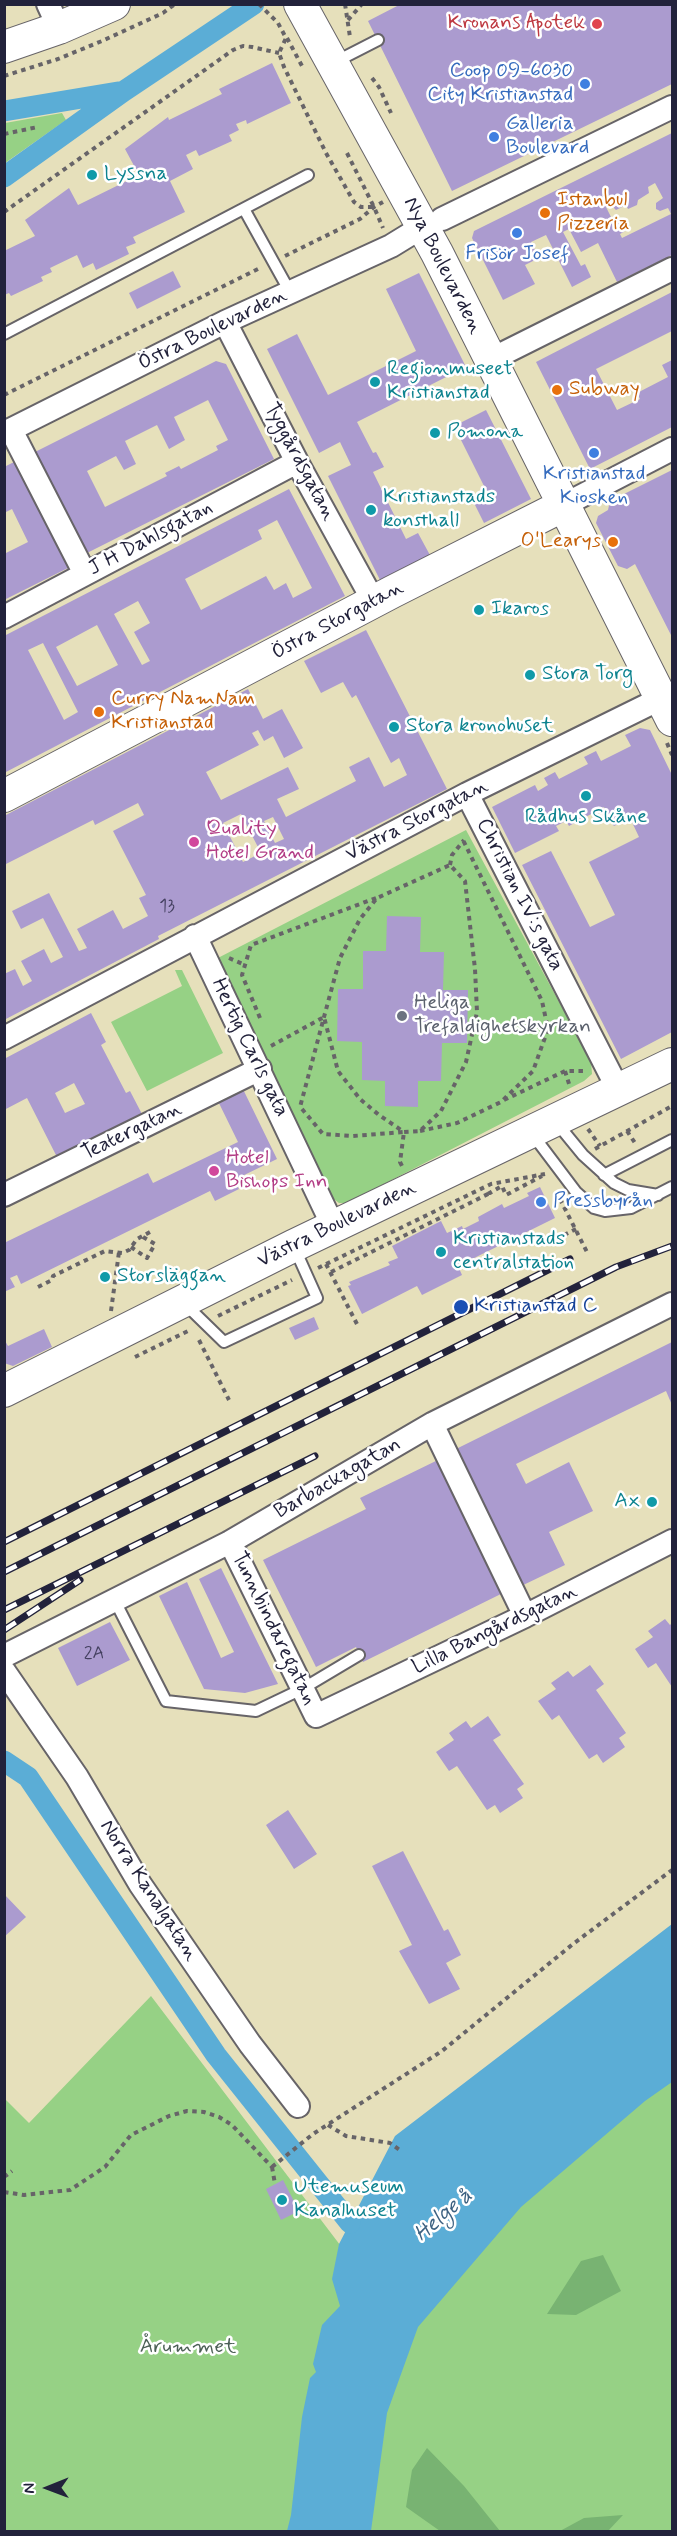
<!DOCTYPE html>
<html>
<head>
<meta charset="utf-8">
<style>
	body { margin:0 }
	#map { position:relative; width:677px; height:2536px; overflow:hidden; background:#e6e0bb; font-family:Mynerve,sans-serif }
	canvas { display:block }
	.frame { position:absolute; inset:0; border:6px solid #22223b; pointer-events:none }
	.north { position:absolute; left:18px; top:2458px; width:60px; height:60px; -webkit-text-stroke:4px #fff; paint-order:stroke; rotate:269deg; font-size:16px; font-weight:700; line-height:24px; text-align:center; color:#22223b }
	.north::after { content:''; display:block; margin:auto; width:21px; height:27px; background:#22223b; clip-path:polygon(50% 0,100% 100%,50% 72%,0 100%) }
</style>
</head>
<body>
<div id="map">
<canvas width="677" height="2536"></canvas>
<div class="frame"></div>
<div class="north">N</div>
</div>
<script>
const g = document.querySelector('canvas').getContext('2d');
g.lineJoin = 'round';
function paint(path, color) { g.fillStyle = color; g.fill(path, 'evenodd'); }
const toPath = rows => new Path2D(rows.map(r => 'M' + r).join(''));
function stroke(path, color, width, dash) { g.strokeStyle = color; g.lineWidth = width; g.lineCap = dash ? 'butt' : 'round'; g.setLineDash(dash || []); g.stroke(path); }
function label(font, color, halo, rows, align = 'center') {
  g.font = font + ' Mynerve,sans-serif'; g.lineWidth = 5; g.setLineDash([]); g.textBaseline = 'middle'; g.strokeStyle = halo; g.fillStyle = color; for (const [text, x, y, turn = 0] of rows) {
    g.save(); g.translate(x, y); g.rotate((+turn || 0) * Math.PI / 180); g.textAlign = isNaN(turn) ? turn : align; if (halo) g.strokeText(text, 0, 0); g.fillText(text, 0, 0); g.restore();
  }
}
paint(toPath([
	[62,113,66,120,5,163,5,123],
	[466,830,591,1061,592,1074,584,1081,347,1203,339,1203,331,1197,214,960],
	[175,970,182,970,223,1053,147,1091,111,1022,182,986],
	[151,1996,378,2295,672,2018,672,2531,5,2531,4,2098,29,2123]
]), '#96d185');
paint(toPath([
	[603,2255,621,2291,576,2315,547,2314,581,2261],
	[427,2448,464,2486,500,2531,440,2531,406,2507,412,2470],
	[623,2515,608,2531,560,2531,584,2518]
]), '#78b372');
paint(toPath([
	[672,1924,672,2082,645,2101,521,2207,418,2327,387,2413,371,2531,287,2531,291,2515,302,2417,310,2378,316,2372,313,2364,322,2325,340,2306,332,2279,339,2244,395,2136]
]), '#5badd6');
stroke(toPath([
	[4,111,118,92],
	[4,177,124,91,254,4],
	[4,1761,28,1777,216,2055,350,2223]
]), '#5badd6', 21);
paint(toPath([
	[401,4,672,4,672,84,452,191,368,21],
	[272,63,291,103,247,124,246,120,236,124,239,130,229,135,232,141,199,156,196,150,186,155,193,169,170,181,185,212,133,237,136,243,126,247,129,254,96,270,93,263,83,268,77,255,50,268,52,272,41,277,43,281,11,296,9,293,4,295,4,251,35,236,25,220,69,188,78,205,139,175,125,149,168,117,169,120,222,94,219,89],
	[672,133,672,255,617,282,598,243,581,252,569,229,563,232,581,266,585,264,591,277,572,287,546,235,531,242,539,258,525,265,535,284,503,300,472,238,474,231],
	[655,183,663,198,656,203,656,209,660,211,668,208,671,214,622,238,620,234,625,231,627,224,620,220,614,223,606,207,611,205,616,210,626,205,628,209,637,205,638,200,649,193,648,187],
	[173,271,181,287,137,309,129,293],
	[419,273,466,367,357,422,373,453,376,452,384,467,373,472,406,539,418,533,431,557,381,582,328,476,351,465,340,442,319,453,267,349,297,334,328,395,416,351,386,289],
	[672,292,672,331,596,369,617,410,640,399,637,393,668,377,662,365,672,360,672,427,590,469,536,362],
	[216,361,226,364,274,459,85,554,35,452],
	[208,400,228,440,216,446,218,450,181,469,179,466,165,473,167,476,105,507,87,471,116,456,124,470,136,464,125,441,157,425,169,449,185,440,174,417],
	[486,410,531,499,484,523,472,499,487,492,454,426],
	[16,461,70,567,4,600,4,554,28,542,12,509,4,513,4,467],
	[672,470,671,514,672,637,635,564,627,569,618,566,596,523,598,516,608,510,610,501],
	[289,489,345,596,4,773,4,636],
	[277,520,312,588,293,598,286,583,274,590,266,576,201,610,185,579,262,539,258,530],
	[138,601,150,623,134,632,150,661,142,665,114,614],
	[97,625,118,665,77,686,56,647],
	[43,643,78,712,64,720,28,650],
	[366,630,447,789,158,936,159,939,4,1020,4,974,15,969,23,986,32,981,21,961,44,949,51,963,63,957,43,918,21,929,12,911,49,893,79,951,87,948,77,929,113,910,123,929,148,916,139,898,146,895,113,831,144,815,138,803,95,825,93,820,4,865,4,816,248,689,263,719,282,709,303,748,284,758,273,736,264,741,258,730,252,733,259,745,206,772,221,800,288,767,299,789,277,799,286,817,356,781,349,767,369,757,384,787,407,775,399,758,391,763,356,695,352,698,343,682,321,693,304,661],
	[241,814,261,853,243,862,223,823],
	[273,817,284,839,275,843,264,821],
	[640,728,650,730,672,775,672,1032,621,1059,522,865,551,851,590,927,615,915,589,862,639,837,630,818,614,826,608,818,604,807,569,826,566,821,556,826,559,831,515,853,492,807,535,785,538,791,548,785,544,778,555,772,559,779,588,764,584,757,596,751,601,761,631,746,625,735],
	[387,916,421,917,420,952,444,952,443,990,468,990,467,1043,442,1043,441,1081,418,1081,418,1107,385,1106,385,1081,362,1080,362,1042,337,1041,338,989,363,989,363,951,386,951],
	[91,1013,106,1042,101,1045,126,1093,130,1091,143,1116,58,1159,27,1098,4,1110,4,1059],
	[74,1083,85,1104,65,1113,55,1093],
	[240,1083,277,1159,234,1180,239,1189,215,1201,210,1191,21,1284,17,1275,10,1278,15,1287,4,1292,4,1243,148,1173,153,1183,238,1142,215,1095],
	[540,1187,555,1218,458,1266,462,1275,422,1295,417,1286,362,1314,348,1286,351,1285,349,1282,390,1265,388,1262,398,1258,392,1246,441,1221,447,1233,462,1226,463,1229,479,1221,478,1217,502,1204,504,1208,529,1196,527,1193],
	[314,1317,319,1329,295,1340,289,1328],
	[44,1329,52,1347,13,1366,4,1363,4,1339,8,1346],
	[672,1342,672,1405,666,1391,516,1464,526,1484,569,1462,593,1511,549,1532,565,1565,517,1588,454,1450],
	[442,1458,507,1591,363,1662,356,1647,316,1667,263,1560,366,1509,360,1498],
	[221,1568,278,1684,245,1693,204,1689,159,1596,187,1582,221,1658,234,1652,199,1579],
	[665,1619,670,1625,672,1623,672,1687,656,1663,648,1668,635,1649,653,1637,648,1631],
	[110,1622,130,1660,77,1686,58,1648],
	[590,1665,604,1684,596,1690,626,1733,619,1738,625,1747,603,1763,597,1754,589,1759,559,1715,552,1720,538,1701,556,1689,551,1683,568,1671,573,1677],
	[488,1716,501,1735,493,1740,524,1784,517,1789,523,1798,500,1813,495,1805,487,1810,457,1766,449,1771,436,1752,454,1740,449,1733,466,1721,471,1728],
	[288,1810,317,1854,294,1869,266,1825],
	[403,1851,444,1931,448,1929,461,1955,446,1963,460,1989,429,2004,399,1951,412,1945,372,1866],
	[4,1894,26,1917,4,1937],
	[283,2180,299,2211,281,2220,266,2189]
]), '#ab9bcf');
const lane = toPath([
	[335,62,378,40],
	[244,209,290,292],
	[4,334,308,175],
	[556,1122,583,1155,614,1183,628,1190,658,1195],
	[533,1135,576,1192,594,1208,605,1211,631,1208,672,1187],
	[604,1175,672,1140],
	[185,1304,224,1342,317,1298,295,1249],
	[115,1601,166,1701,256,1711,302,1689,359,1655]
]);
const street = toPath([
	[48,4,59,28],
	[442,219,672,107],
	[225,322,297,462,374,602],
	[490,360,672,269],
	[11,430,85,574],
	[4,433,225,322,391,246,422,227],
	[564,505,672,449],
	[4,617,297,462],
	[467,794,619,1091],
	[195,936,333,1226],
	[4,1038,467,794,672,693],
	[4,1195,260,1069],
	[432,1424,525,1616],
	[230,1542,316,1716,525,1616,672,1541],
	[4,1656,230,1542,432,1424,672,1304],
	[4,1671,77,1777,140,1884,250,2044,298,2106]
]);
const secondary = toPath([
	[300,4,437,253,672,720],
	[4,47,59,28,114,4],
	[4,796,392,592,564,505],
	[4,1391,293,1246,672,1064]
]);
stroke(lane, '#676468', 14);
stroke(street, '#676468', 26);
stroke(secondary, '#676468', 34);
stroke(toPath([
	[259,4,278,23,286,38,279,53,284,67,326,153,354,202,361,207,374,207,383,228],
	[345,4,350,37],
	[348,20,362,4],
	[287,38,302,66],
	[4,76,58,59,102,41,163,13,175,4],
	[372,78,379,87,391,113],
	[4,134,38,127],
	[347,153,374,207],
	[4,212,233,50,243,46,252,47,279,53],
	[285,256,360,219,374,207,383,202],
	[4,395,262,267],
	[667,743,672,755],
	[450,865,452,855,464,840],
	[229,958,245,965],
	[260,1018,242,975,251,945,376,898],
	[271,1046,324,1017,338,1071,360,1099,379,1115,404,1132,420,1131,441,1111,466,1062,477,1012,475,969,465,881,450,865,377,898,360,919,340,958,324,1017,307,1081,300,1107],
	[565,1071,570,1087],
	[504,1100,565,1071,586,1071],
	[302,1109,323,1134,353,1136,404,1132,400,1162,402,1166],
	[588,1129,600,1146],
	[420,1131,457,1123,501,1102,533,1071,548,1029,542,1001,463,840],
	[627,1131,635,1143],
	[595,1149,672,1106],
	[489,1191,490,1193,502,1186,506,1195,542,1176],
	[560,1199,588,1254],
	[564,1235,576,1229],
	[131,1247,147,1258,155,1244,143,1237],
	[326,1264,359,1328],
	[318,1268,491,1184,545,1174],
	[331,1272,490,1193],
	[38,1287,52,1280,53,1276,105,1251,122,1253,129,1250,137,1239,150,1232],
	[111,1311,119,1252],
	[218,1316,292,1280],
	[199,1340,229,1400],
	[135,1357,190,1330],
	[328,2125,346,2136,390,2143,401,2151],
	[272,2167,313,2134,442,2051,573,1944,672,1870],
	[272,2167,275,2184],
	[4,2177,12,2171],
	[4,2192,24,2195,70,2190,105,2167,131,2135,169,2116,187,2111,204,2112,219,2117,232,2125,272,2167]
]), '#676468', 4, [4.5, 4.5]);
stroke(lane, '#fff', 10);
stroke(street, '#fff', 22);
stroke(secondary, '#fff', 32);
const rail = toPath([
	[4,1542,570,1259],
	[4,1572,616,1267,672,1246],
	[4,1610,315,1456],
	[4,1630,80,1580]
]);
stroke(rail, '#22223b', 7);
stroke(rail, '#fff', 4.5, [14]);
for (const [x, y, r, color] of [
	[597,24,6,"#e0444e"],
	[585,84,6,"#3f7fe0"],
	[494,137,6,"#3f7fe0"],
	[92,175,6,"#0f9aa8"],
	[545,213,6,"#e8710a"],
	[517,233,6,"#3f7fe0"],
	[375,382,6,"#0f9aa8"],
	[557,390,6,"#e8710a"],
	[435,433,6,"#0f9aa8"],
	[594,453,6,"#3f7fe0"],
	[371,510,6,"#0f9aa8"],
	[613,542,6,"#e8710a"],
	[479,610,6,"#0f9aa8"],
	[530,675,6,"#0f9aa8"],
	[99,712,6,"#e8710a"],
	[394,727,6,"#0f9aa8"],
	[586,796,6,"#0f9aa8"],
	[194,842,6,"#d1479c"],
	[402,1016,6,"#6b7280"],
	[214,1171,6,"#d1479c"],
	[541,1202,6,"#3f7fe0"],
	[441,1252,6,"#0f9aa8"],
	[105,1277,6,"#0f9aa8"],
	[461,1307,8,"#1a4fb4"],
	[652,1502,6,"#0f9aa8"],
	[282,2200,6,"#0f9aa8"]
]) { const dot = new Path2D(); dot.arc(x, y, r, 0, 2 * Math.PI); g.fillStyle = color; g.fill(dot); stroke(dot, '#fff', 2); }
label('18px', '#444060', null, [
	["13",167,907],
	["2A",94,1654]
]);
label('21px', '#be3a42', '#fff', [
	["Kronans Apotek",585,24]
], 'right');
label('21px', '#366cbe', '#fff', [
	["Coop 09-6030",573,72,"right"],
	["City Kristianstad",573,96,"right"],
	["Galleria",506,125],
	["Boulevard",506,149],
	["Frisör Josef",517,255,"center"],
	["Kristianstad",594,475,"center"],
	["Kiosken",594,499,"center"],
	["Pressbyrån",553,1202]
], 'left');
label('21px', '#0d838f', '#fff', [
	["Lyssna",104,175],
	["Regionmuseet",387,370],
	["Kristianstad",387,394],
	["Pomona",447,433],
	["Kristianstads",383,498],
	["konsthall",383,522],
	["Ikaros",491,610],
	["Stora Torg",542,675],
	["Stora kronohuset",406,727],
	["Rådhus Skåne",586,818,"center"],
	["Kristianstads",453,1240],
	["centralstation",453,1264],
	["Storsläggan",117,1277],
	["Ax",640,1502,"right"],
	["Utemuseum",294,2188],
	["Kanalhuset",294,2212]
], 'left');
label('21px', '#c56008', '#fff', [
	["Istanbul",557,201],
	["Pizzeria",557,225],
	["Subway",569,390],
	["O'Learys",601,542,"right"],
	["Curry NamNam",111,700],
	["Kristianstad",111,724]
], 'left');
label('21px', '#22223b', '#fff', [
	["Nya Boulevarden",442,266,63],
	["Östra Boulevarden",213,330,-26],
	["Tyggårdsgatan",299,462,62],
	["J H Dahlsgatan",151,539,-28],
	["Östra Storgatan",338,621,-28],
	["Västra Storgatan",417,821,-27],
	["Christian IV:s gata",519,895,63],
	["Hertig Carls gata",249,1048,64],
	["Teatergatan",132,1132,-26],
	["Västra Boulevarden",337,1225,-26],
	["Barbackagatan",338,1479,-30],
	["Tunnbindaregatan",273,1629,64],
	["Lilla Bangårdsgatan",495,1630,-26],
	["Norra Kanalgatan",148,1891,57]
]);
label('21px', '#b23c85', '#fff', [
	["Quality",206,830],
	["Hotel Grand",206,854],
	["Hotel",226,1159],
	["Bishops Inn",226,1183]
], 'left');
label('21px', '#5b616d', '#fff', [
	["Heliga",414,1004],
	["Trefaldighetskyrkan",414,1028]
], 'left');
label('21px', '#164399', '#fff', [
	["Kristianstad C",474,1307]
], 'left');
label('21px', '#4b5f55', '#fff', [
	["Årummet",188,2348]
]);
label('italic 22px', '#3c6181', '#fff', [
	["Helge å",444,2216,-41]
]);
</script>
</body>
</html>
